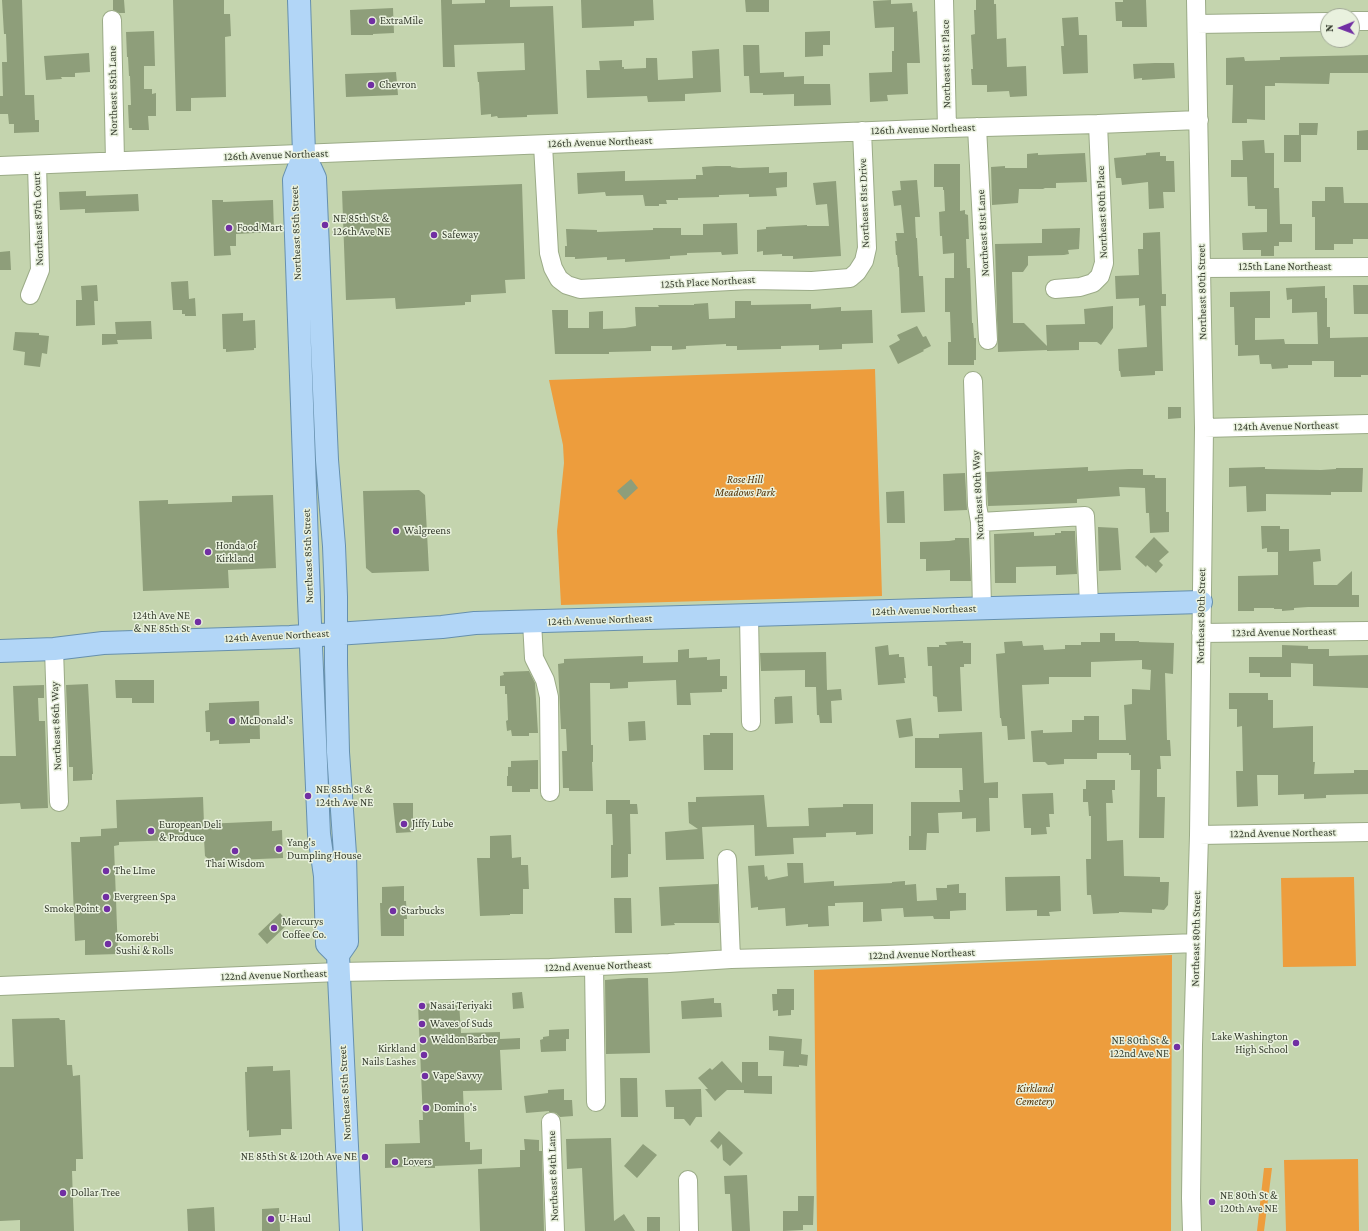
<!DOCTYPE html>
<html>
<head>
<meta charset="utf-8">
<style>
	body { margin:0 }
	#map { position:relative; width:1368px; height:1231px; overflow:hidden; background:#c4d4ae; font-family:"Crimson Pro",serif }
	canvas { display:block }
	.north { position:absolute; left:1320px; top:8px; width:40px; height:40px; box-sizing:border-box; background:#e9f1de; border:1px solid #a2aa98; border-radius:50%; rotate:269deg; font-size:11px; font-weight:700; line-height:16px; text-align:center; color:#383f30 }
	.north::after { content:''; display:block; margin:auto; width:14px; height:18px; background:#712fa3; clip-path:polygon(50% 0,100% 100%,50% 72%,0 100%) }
</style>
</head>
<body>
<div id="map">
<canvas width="1368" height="1231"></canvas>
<div class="north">N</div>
</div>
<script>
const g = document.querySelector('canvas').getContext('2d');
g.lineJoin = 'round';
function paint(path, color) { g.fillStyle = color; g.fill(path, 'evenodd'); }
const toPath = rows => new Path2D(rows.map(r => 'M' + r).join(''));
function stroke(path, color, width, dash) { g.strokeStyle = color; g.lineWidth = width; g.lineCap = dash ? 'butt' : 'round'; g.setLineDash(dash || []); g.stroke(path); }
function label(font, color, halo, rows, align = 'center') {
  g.font = font + ' "Crimson Pro",serif'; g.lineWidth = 3; g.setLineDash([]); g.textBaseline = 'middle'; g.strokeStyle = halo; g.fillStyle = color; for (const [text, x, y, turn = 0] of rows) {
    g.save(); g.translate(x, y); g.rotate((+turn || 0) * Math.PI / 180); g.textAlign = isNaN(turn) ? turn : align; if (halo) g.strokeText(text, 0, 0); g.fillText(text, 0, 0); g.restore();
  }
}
paint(toPath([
	[875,369,882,596,561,605,557,531,564,463,563,445,549,380],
	[1354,877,1356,966,1283,967,1281,878],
	[1172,955,1171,1231,817,1231,814,970],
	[1358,1159,1359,1231,1286,1231,1284,1160],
	[1264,1168,1272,1168,1264,1231,1257,1231]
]), '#ed9d3d');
paint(toPath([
	[2,0,22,0,25,95,34,95,35,120,39,120,39,132,14,133,14,124,9,124,8,114,0,114,0,96,3,96,2,62,7,62,6,34,4,34],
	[113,0,124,0,125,13,119,13,113,10],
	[173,0,224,0,224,14,230,14,231,36,225,37,226,97,191,98,191,111,176,111],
	[441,0,452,0,452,4,485,3,485,0,510,0,510,7,553,6,558,114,527,115,527,117,498,118,497,116,491,117,491,114,481,115,479,82,478,82,477,72,525,70,524,43,454,45,455,67,443,67],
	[581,0,653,0,654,20,634,21,634,26,582,28],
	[745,0,769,0,769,12,746,12],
	[891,0,891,4,912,3,913,12,917,11,920,63,907,63,908,94,887,95,888,101,870,102,869,73,892,72,892,51,894,51,894,27,875,28,873,1],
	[976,0,994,0,994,4,996,4,997,39,1006,38,1007,67,1026,66,1027,96,1010,97,1009,91,987,92,987,85,972,85,971,69,973,69,971,35,975,34,974,10,976,10],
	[1123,0,1146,0,1147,27,1122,27,1122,21,1116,21,1115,2,1123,2],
	[393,8,394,33,373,34,373,35,351,35,350,10],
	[1078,17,1079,35,1087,35,1088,73,1063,74,1061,46,1064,46,1062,18],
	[154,31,155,66,144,66,144,89,152,89,152,94,156,93,156,116,148,116,149,130,132,130,132,128,129,128,128,105,131,105,130,76,129,76,128,57,127,57,126,32],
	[830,31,830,45,823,45,823,56,805,57,805,32],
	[743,45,759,45,760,73,784,72,784,77,804,76,804,84,830,84,831,105,794,106,794,94,763,95,763,93,750,93,749,76,744,76],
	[719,49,721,92,685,94,685,101,648,102,647,96,587,98,586,70,600,70,599,61,622,60,622,67,624,67,624,69,646,68,646,58,657,58,658,80,693,78,692,51],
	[89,53,90,72,75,73,75,77,61,77,62,79,46,80,44,56],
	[1368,55,1368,73,1330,73,1329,84,1275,83,1275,86,1265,86,1265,120,1247,119,1247,123,1232,123,1233,85,1226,85,1226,58,1244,57,1245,61,1280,60,1280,57],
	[1155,63,1174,63,1175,78,1142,80,1142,78,1134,79,1133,64],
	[396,72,398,95,346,97,345,74],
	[1299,123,1318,123,1317,135,1299,135],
	[1368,130,1368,150,1357,150,1357,131],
	[1284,135,1301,135,1301,162,1284,162],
	[1264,140,1265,153,1274,153,1274,188,1279,188,1280,224,1292,224,1292,242,1279,242,1279,246,1274,246,1274,256,1261,256,1261,250,1243,250,1242,233,1267,232,1267,209,1255,209,1255,206,1248,206,1247,177,1231,177,1231,160,1243,160,1242,141],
	[1160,152,1160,156,1166,156,1166,161,1174,161,1175,192,1163,192,1164,208,1149,209,1148,182,1122,185,1121,178,1116,178,1114,158,1146,155,1146,153],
	[1038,153,1038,155,1085,153,1087,182,1056,183,1056,188,1045,188,1043,189,1019,189,1018,203,992,205,991,167,1005,166,1005,168,1027,168,1027,154],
	[934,164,960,164,960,211,965,210,965,214,968,215,969,239,966,239,967,268,970,268,972,323,973,323,974,338,976,338,976,360,974,360,974,365,948,365,948,342,951,342,950,312,945,312,945,278,954,278,954,253,943,254,942,236,940,236,939,212,945,211,944,190,943,190,943,187,934,187],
	[716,166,731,166,731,167,739,168,769,167,769,173,787,172,787,187,776,188,777,196,749,197,749,194,719,195,719,197,678,198,678,200,666,200,667,204,659,204,659,206,645,206,643,195,606,196,605,192,578,194,577,173,625,171,625,181,696,179,696,175,703,175,702,167],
	[917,180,920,217,915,217,916,238,917,238,919,276,923,276,925,312,901,313,899,267,898,267,897,255,896,255,895,241,897,241,896,233,904,233,901,205,894,206,892,191,901,190,900,181],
	[836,181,841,256,793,259,793,256,782,256,782,254,763,255,763,251,757,252,757,230,766,229,766,227,807,225,807,226,829,226,827,204,816,205,813,183],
	[522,184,525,279,505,280,506,293,471,295,471,302,465,302,465,305,396,309,395,298,346,300,342,191],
	[1325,187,1343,187,1344,203,1368,203,1368,239,1353,239,1353,244,1334,244,1334,250,1315,250,1315,217,1312,217,1312,201,1325,201],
	[86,191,86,196,138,194,139,211,85,213,85,209,60,210,59,192],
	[212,200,223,200,223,202,273,200,274,232,236,234,236,246,230,246,231,255,214,256],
	[737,223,738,254,722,255,721,252,687,253,687,255,670,256,670,259,625,262,625,259,607,260,607,257,575,259,575,257,565,257,565,246,567,246,566,229,597,230,597,232,653,230,653,228,681,228,681,235,703,235,703,224],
	[1080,228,1079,249,1068,250,1069,254,1064,255,1028,256,1028,265,1023,272,1012,272,1013,323,1024,323,1047,346,1046,325,1085,324,1084,309,1113,306,1113,328,1101,345,1097,342,1079,342,1079,350,1047,351,1047,350,998,352,995,244,1042,243,1042,229],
	[1160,232,1162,294,1166,294,1166,306,1161,306,1163,371,1155,371,1155,375,1121,377,1120,371,1119,371,1118,349,1147,347,1145,305,1139,306,1139,298,1116,299,1115,276,1139,275,1138,249,1143,249,1143,233],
	[10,251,11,270,0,270,0,252],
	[188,281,189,299,195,298,196,316,185,316,185,314,182,314,182,310,173,310,171,282],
	[97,285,98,301,94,301,95,325,76,326,76,300,82,300,81,286],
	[1353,285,1368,285,1368,314,1354,314],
	[1325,286,1325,298,1327,298,1327,327,1330,327,1330,338,1368,337,1368,375,1361,375,1361,377,1334,377,1334,361,1312,361,1312,365,1288,365,1288,368,1272,369,1271,364,1260,364,1259,355,1238,356,1238,345,1235,345,1234,307,1230,307,1230,292,1270,291,1270,318,1255,318,1255,340,1284,339,1285,344,1318,344,1317,312,1292,313,1292,299,1287,300,1286,288],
	[735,301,751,301,751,305,811,304,811,309,841,307,841,311,872,310,873,343,842,344,842,349,819,350,819,345,781,346,781,349,737,350,737,346,726,346,726,344,686,346,686,349,672,350,672,346,651,346,651,351,609,352,609,354,555,354,552,310,568,310,568,328,589,328,589,312,603,311,603,329,625,328,636,326,635,307,659,307,658,305,694,305,694,304,708,303,709,319,735,318],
	[243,313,243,321,255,320,256,348,254,348,254,350,226,352,226,349,223,349,222,314],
	[151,321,152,339,117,340,118,344,102,345,102,334,116,334,115,322],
	[917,326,923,337,926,336,931,346,923,350,924,351,898,364,889,346,900,340,897,335],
	[15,332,39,333,39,335,49,336,47,354,42,353,40,367,24,365,25,352,13,350],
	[1168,407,1181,407,1181,418,1168,419],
	[1088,467,1088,471,1129,469,1143,469,1143,475,1155,475,1155,478,1166,478,1166,512,1169,512,1169,532,1150,533,1149,513,1146,513,1145,488,1119,487,1120,496,1077,499,1077,503,988,506,986,472],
	[1265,467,1265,469,1321,470,1336,469,1336,468,1363,468,1362,492,1331,492,1331,495,1266,494,1266,511,1247,512,1246,486,1229,487,1229,468],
	[965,473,967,510,944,511,943,474],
	[631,479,638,488,625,500,617,491],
	[419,490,425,495,429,571,372,573,366,568,363,491],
	[904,491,905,523,887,523,886,492],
	[273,495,276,568,228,570,229,588,143,591,139,501,168,500,168,504,232,502,232,496],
	[1261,526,1280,526,1280,529,1289,529,1289,551,1320,549,1321,561,1313,562,1314,585,1337,585,1352,571,1352,595,1359,595,1359,607,1308,607,1294,608,1294,610,1282,611,1282,609,1274,609,1274,608,1254,608,1254,611,1238,611,1238,576,1278,575,1278,552,1267,552,1267,548,1262,549],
	[1098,527,1118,528,1121,570,1099,571],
	[1061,531,1075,531,1077,574,1056,575,1056,566,1016,567,1016,583,995,583,994,534,1034,532,1034,536,1055,535,1055,533,1061,533],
	[1154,537,1169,552,1159,561,1163,565,1156,573,1147,565,1146,567,1135,557],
	[955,538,969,538,971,581,950,581,950,570,926,571,926,559,920,559,920,542,949,541,955,540],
	[1100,633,1115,633,1115,641,1139,641,1139,642,1174,643,1173,674,1165,673,1167,740,1170,740,1171,756,1160,756,1161,769,1157,769,1157,797,1165,797,1164,838,1139,838,1140,770,1131,770,1131,755,1129,755,1129,753,1097,753,1097,759,1064,759,1064,764,1048,765,1045,762,1033,762,1031,731,1043,730,1043,733,1072,732,1072,720,1084,720,1084,716,1099,716,1099,740,1126,740,1124,705,1132,704,1132,689,1150,690,1151,670,1142,669,1142,660,1091,662,1091,677,1049,677,1049,684,1022,685,1025,739,1008,740,1007,726,1002,726,1001,718,1000,718,996,654,1005,653,1004,642,1022,641,1023,646,1043,645,1044,650,1065,649,1065,645,1081,645,1081,642,1100,642],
	[963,641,963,643,971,643,971,664,964,664,964,667,960,667,962,711,938,712,937,697,933,696,932,666,928,666,927,647,939,647,939,645,947,645,945,642],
	[888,645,889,655,899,654,899,657,904,657,906,678,904,678,905,683,878,685,875,647],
	[1282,645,1308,646,1308,649,1329,649,1329,656,1368,655,1368,688,1313,686,1313,664,1291,663,1291,677,1260,677,1260,673,1249,673,1249,657,1282,657],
	[689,649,689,658,707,657,707,660,720,659,720,676,727,676,727,689,722,689,722,692,690,693,691,705,677,705,676,680,628,682,628,688,610,689,610,683,590,683,591,745,593,745,593,762,592,762,593,791,569,791,569,788,563,788,562,751,567,751,566,729,561,729,558,664,564,663,564,659,643,656,643,663,678,662,678,650],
	[826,652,827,690,841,689,842,700,831,701,832,723,820,723,819,715,817,715,816,687,805,687,805,670,761,671,760,653],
	[529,671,535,683,538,733,529,733,529,736,512,736,511,730,507,731,506,721,508,720,507,694,505,694,505,686,500,686,500,676,504,675,503,672],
	[115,680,154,680,154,703,132,703,132,698,116,698],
	[88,684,93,774,92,774,92,780,73,781,73,767,69,767,66,685],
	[44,685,44,698,38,698,39,721,45,721,48,808,21,809,20,803,0,804,0,756,16,756,13,686],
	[1229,693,1268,693,1268,700,1273,700,1273,728,1313,726,1313,762,1315,762,1314,774,1354,773,1354,770,1368,770,1368,794,1326,795,1326,798,1304,799,1304,794,1278,795,1278,775,1257,775,1258,806,1237,807,1236,771,1243,771,1242,726,1237,727,1237,709,1229,709],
	[792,696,793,723,775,724,774,699,775,699,775,697],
	[259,701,260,739,250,739,250,743,219,744,219,740,210,741,210,732,206,732,205,711,209,710,209,703],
	[911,718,913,736,899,738,896,720],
	[645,721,646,740,629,741,628,722],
	[982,732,984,783,998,782,998,798,989,798,990,831,976,832,976,818,962,819,962,812,938,813,939,833,927,833,926,850,909,850,909,836,911,836,911,802,960,802,959,790,963,790,962,768,915,768,915,738,939,738,939,734],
	[710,733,733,733,733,770,704,770,703,735,710,735],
	[538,760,538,789,530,789,530,792,512,792,512,786,507,786,507,776,508,776,508,767,511,767,511,761],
	[1086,780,1115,780,1115,790,1112,790,1113,803,1106,803,1107,841,1123,840,1124,876,1160,877,1160,882,1169,882,1168,905,1164,910,1152,909,1152,913,1119,912,1119,913,1093,914,1091,895,1087,895,1086,859,1091,859,1091,816,1089,816,1088,802,1083,802,1083,789,1086,789],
	[1053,793,1054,814,1049,814,1050,827,1046,827,1047,834,1031,835,1031,828,1024,828,1022,794],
	[764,795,767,827,809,826,808,808,843,807,843,804,873,804,873,834,856,835,856,832,826,833,826,837,793,838,794,854,755,856,754,825,702,827,704,859,666,860,665,832,698,829,689,823,688,802,696,802,696,797],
	[203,797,204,824,272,821,272,831,282,830,283,858,211,861,205,856,204,839,119,842,119,845,114,846,118,954,85,955,85,940,75,941,71,842,80,842,80,837,101,836,101,829,117,828,116,800],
	[606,800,630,800,630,804,637,804,638,814,630,814,631,854,628,854,628,877,611,878,611,845,613,845,612,814,606,814],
	[393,803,413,803,413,832,396,833],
	[511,835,512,858,521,857,521,865,528,865,529,889,523,889,523,914,510,914,510,915,480,916,477,858,490,858,490,836],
	[787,863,803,863,804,883,834,881,834,886,892,883,892,882,905,881,905,885,916,884,917,901,937,900,936,888,947,888,947,885,959,884,959,893,966,893,966,910,950,911,950,919,934,919,933,916,904,917,903,908,881,909,882,921,863,922,863,902,835,903,835,906,828,906,829,926,808,927,808,924,786,926,785,908,758,910,758,907,751,908,748,866,764,865,765,877,767,876,768,880,788,876],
	[1060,876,1061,911,1049,912,1050,916,1037,916,1037,910,1006,911,1005,877],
	[718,884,719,923,674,923,675,925,661,926,659,887],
	[404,886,404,901,406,901,407,919,404,919,404,936,381,936,380,903,382,903,382,887],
	[614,898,631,898,632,933,615,933],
	[280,913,289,923,267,944,258,934],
	[629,978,648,978,650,1053,606,1054,605,980],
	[777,989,794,989,794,1010,791,1010,791,1015,778,1016,778,1010,773,1011,772,994,777,994],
	[522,992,524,1008,513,1009,512,993],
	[714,998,714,1003,721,1003,722,1017,682,1019,681,1001],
	[459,1002,461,1033,500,1032,500,1039,520,1038,520,1049,500,1050,502,1090,463,1091,465,1142,470,1142,470,1150,482,1149,482,1164,435,1166,435,1168,425,1168,425,1166,385,1168,385,1144,420,1143,419,1120,423,1120,418,1004],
	[59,1018,60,1020,65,1020,67,1065,72,1065,73,1076,80,1075,83,1159,76,1159,76,1171,72,1171,74,1231,20,1231,20,1220,0,1221,0,1067,14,1067,12,1019],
	[569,1029,569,1039,566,1039,566,1051,541,1052,540,1040,543,1039,543,1037,549,1036,549,1030],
	[769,1036,802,1039,801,1054,808,1055,807,1066,799,1065,799,1067,783,1066,784,1051,769,1050],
	[722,1061,742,1083,742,1062,758,1062,758,1076,772,1076,772,1094,744,1093,744,1090,727,1090,715,1101,705,1089,708,1089,698,1078,710,1068,712,1070],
	[273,1066,273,1071,290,1070,292,1129,281,1129,281,1135,249,1137,249,1130,247,1131,245,1072,247,1072,247,1067],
	[620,1078,637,1078,638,1117,621,1117],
	[564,1089,564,1100,572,1100,573,1116,560,1117,556,1113,549,1112,549,1111,526,1113,524,1096,548,1093,548,1090],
	[701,1089,702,1117,696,1117,690,1126,684,1119,674,1119,674,1107,666,1107,665,1090],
	[719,1131,743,1153,730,1166,723,1160,722,1144,718,1149,710,1141],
	[611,1138,614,1221,624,1214,635,1231,585,1231,582,1168,567,1169,566,1139],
	[524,1139,539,1140,539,1151,542,1151,544,1231,480,1231,478,1169,520,1167,520,1150,525,1150],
	[643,1144,657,1155,637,1178,624,1166],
	[747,1175,750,1231,732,1231,730,1194,725,1194,724,1176],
	[798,1196,814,1196,813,1225,803,1225,803,1230,783,1231,783,1211,798,1211],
	[214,1207,215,1231,188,1231,187,1209],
	[279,1208,280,1231,262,1231,262,1209],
	[647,1217,660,1217,660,1231,647,1231]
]), '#8e9e7a');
const minor = toPath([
	[944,0,947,128],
	[112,20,115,161],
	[1352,21,1368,21],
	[1197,24,1328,22],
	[977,127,988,340],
	[543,145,549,253,553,268,559,279,567,285,580,289,749,280,812,281,850,278,857,272,864,261,867,248,862,131],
	[0,166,947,128,1098,124,1199,120],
	[1202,268,1368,267],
	[1055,289,1080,287,1093,283,1100,276,1104,263,1098,124],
	[30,295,40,270,37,165],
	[973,381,977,505,980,522,982,609],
	[1204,428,1368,424],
	[980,522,1085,516,1089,605],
	[749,616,751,722],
	[532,622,534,658,545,680,549,697,550,792],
	[1201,633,1368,631],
	[54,649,59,802],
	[1199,835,1368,832],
	[727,859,731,959],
	[594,966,596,1102],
	[0,986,339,972,550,968,669,963,731,959,885,955,1196,943],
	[551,1122,555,1231],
	[688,1180,689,1231],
	[1192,1231,1191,1198,1193,1045,1199,835,1204,428,1196,0]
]);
const major = toPath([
	[299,0,304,154,294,180,309,600,319,834,325,876,327,944,338,955],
	[304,154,315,178,327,460,334,546,336,597,336,664,338,752,345,854,347,942,338,955,351,1231],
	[0,651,54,649,103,643,290,637,442,627,475,623,1201,602]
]);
stroke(minor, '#9bab87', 20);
stroke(major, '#6690ae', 24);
stroke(minor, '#fff', 18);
stroke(major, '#b2d6f7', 22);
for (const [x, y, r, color] of [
	[372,21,4,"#712fa3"],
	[371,85,4,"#712fa3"],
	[325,225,4,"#712fa3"],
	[229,228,4,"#712fa3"],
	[434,235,4,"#712fa3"],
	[396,531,4,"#712fa3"],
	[208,552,4,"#712fa3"],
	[198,622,4,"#712fa3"],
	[232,721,4,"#712fa3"],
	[308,796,4,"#712fa3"],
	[404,824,4,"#712fa3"],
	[151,831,4,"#712fa3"],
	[279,849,4,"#712fa3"],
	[235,851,4,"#712fa3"],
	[106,871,4,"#712fa3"],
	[106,897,4,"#712fa3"],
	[107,909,4,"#712fa3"],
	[393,911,4,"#712fa3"],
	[274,928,4,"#712fa3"],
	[108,944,4,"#712fa3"],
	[422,1006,4,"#712fa3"],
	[422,1024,4,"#712fa3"],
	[423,1040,4,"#712fa3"],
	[1296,1043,4,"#712fa3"],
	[1177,1047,4,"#712fa3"],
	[424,1055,4,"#712fa3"],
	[425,1076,4,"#712fa3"],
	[426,1108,4,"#712fa3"],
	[365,1157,4,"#712fa3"],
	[395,1162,4,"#712fa3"],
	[63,1193,4,"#712fa3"],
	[1212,1202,4,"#712fa3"],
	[271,1219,4,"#712fa3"]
]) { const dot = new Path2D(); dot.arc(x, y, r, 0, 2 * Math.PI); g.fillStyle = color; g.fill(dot); stroke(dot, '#e9f1de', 1.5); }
label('11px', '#383f30', '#e9f1de', [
	["ExtraMile",380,21],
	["Chevron",379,85],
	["NE 85th St &",333,219],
	["126th Ave NE",333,232],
	["Food Mart",237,228],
	["Safeway",442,235],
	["Walgreens",404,531],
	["Honda of",216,546],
	["Kirkland",216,559],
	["124th Ave NE",190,616,"right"],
	["& NE 85th St",190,629,"right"],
	["McDonald's",240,721],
	["NE 85th St &",316,790],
	["124th Ave NE",316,803],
	["Jiffy Lube",412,824],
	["European Deli",159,825],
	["& Produce",159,838],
	["Yang's",287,843],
	["Dumpling House",287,856],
	["Thai Wisdom",235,864,"center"],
	["The LIme",114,871],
	["Evergreen Spa",114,897],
	["Smoke Point",99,909,"right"],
	["Starbucks",401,911],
	["Mercurys",282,922],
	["Coffee Co.",282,935],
	["Komorebi",116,938],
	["Sushi & Rolls",116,951],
	["Nasai Teriyaki",430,1006],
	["Waves of Suds",430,1024],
	["Lake Washington",1288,1037,"right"],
	["High School",1288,1050,"right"],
	["Weldon Barber",431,1040],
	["NE 80th St &",1169,1041,"right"],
	["122nd Ave NE",1169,1054,"right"],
	["Kirkland",416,1049,"right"],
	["Nails Lashes",416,1062,"right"],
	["Vape Savvy",433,1076],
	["Domino's",434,1108],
	["NE 85th St & 120th Ave NE",357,1157,"right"],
	["Lovers",403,1162],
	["Dollar Tree",71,1193],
	["NE 80th St &",1220,1196],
	["120th Ave NE",1220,1209],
	["U-Haul",279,1219]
], 'left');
label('11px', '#383f30', '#e9f1de', [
	["Northeast 81st Place",946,64,-91],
	["Northeast 85th Lane",113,91,-91],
	["126th Avenue Northeast",923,129,-2],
	["126th Avenue Northeast",600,142,-2],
	["126th Avenue Northeast",276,155,-2],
	["Northeast 81st Drive",864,203,-92],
	["Northeast 80th Place",1102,212,-92],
	["Northeast 87th Court",38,219,-92],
	["Northeast 85th Street",296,233,-92],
	["Northeast 81st Lane",983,233,-93],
	["125th Lane Northeast",1285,267],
	["125th Place Northeast",708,282,-3],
	["Northeast 80th Street",1202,292,-91],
	["124th Avenue Northeast",1286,426,-1],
	["Northeast 80th Way",978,495,-93],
	["Northeast 85th Street",308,556,-92],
	["124th Avenue Northeast",924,610,-2],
	["Northeast 80th Street",1201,616,-89],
	["124th Avenue Northeast",600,620,-2],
	["123rd Avenue Northeast",1284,632,-1],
	["124th Avenue Northeast",277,636,-3],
	["Northeast 86th Way",56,726,-92],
	["122nd Avenue Northeast",1283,833,-1],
	["Northeast 80th Street",1196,939,-89],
	["122nd Avenue Northeast",922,954,-2],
	["122nd Avenue Northeast",598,966,-2],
	["122nd Avenue Northeast",274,975,-2],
	["Northeast 85th Street",345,1093,-93],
	["Northeast 84th Lane",553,1176,-92]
]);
label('italic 11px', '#512e00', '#e9f1de', [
	["Rose Hill",745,480],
	["Meadows Park",745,493],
	["Kirkland",1035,1089],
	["Cemetery",1035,1102]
]);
</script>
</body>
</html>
